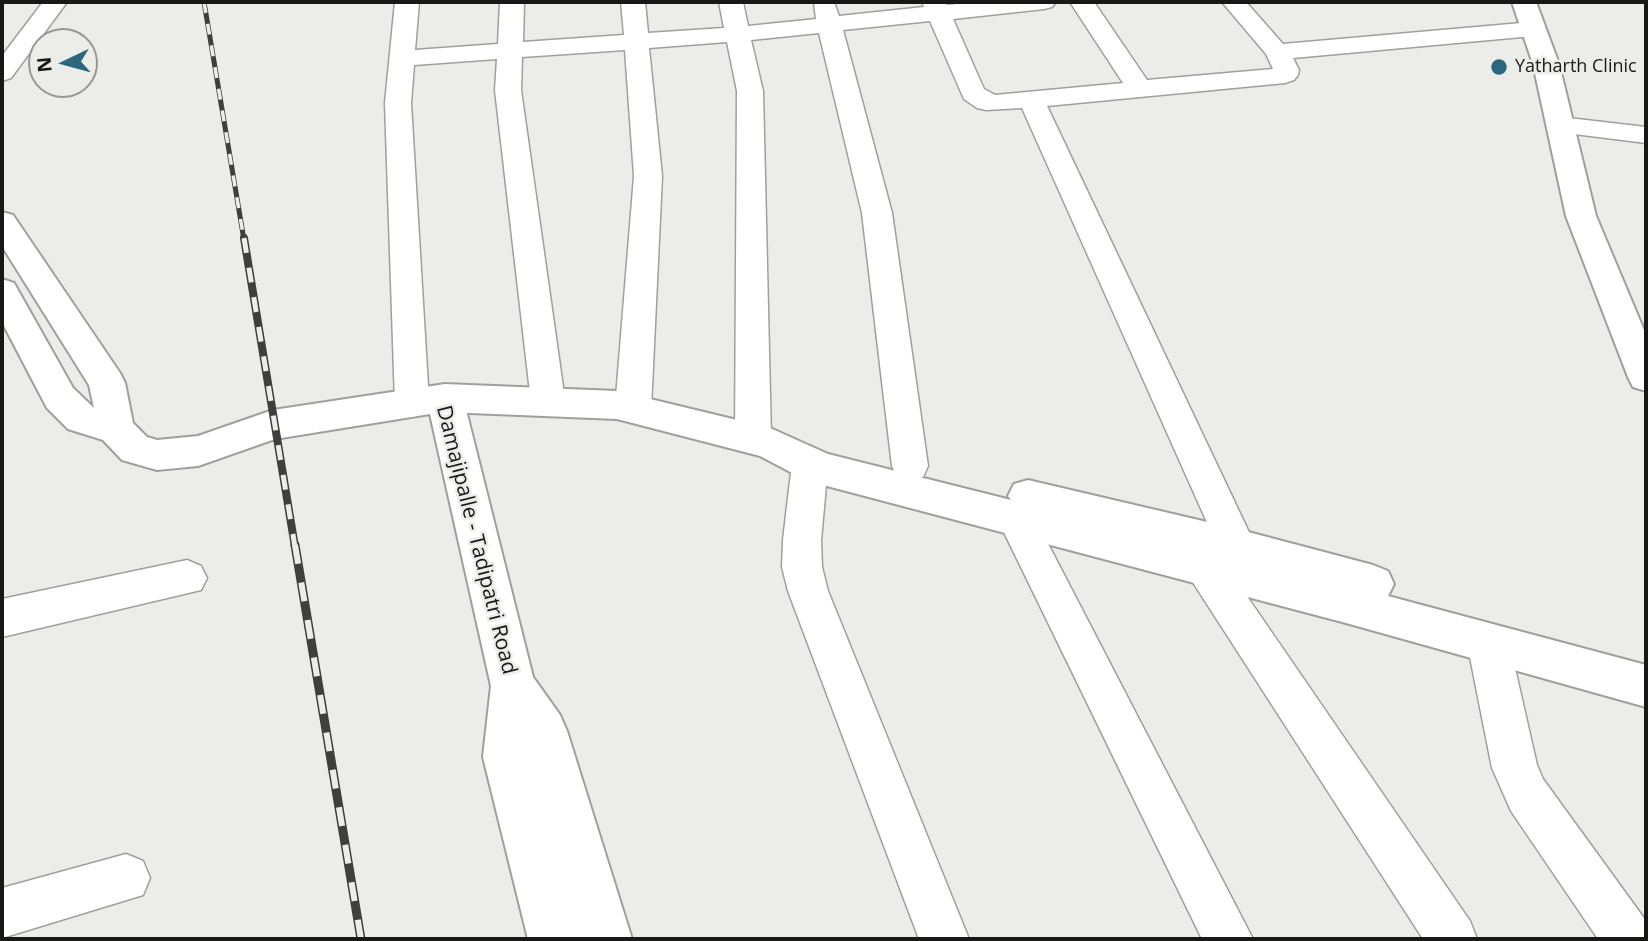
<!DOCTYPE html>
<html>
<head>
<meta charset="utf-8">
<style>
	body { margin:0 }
	#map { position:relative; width:1648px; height:941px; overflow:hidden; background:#ecede9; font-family:"Open Sans",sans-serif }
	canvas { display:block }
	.frame { position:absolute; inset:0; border:4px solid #181917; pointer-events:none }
	.north { position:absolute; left:28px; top:28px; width:70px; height:70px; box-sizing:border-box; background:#ecede9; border:2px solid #979895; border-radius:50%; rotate:265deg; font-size:19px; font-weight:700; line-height:28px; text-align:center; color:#181917 }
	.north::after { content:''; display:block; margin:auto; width:24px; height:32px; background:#2b687f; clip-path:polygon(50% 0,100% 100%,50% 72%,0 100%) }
</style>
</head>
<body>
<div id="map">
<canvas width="1648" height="941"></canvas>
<div class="frame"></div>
<div class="north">N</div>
</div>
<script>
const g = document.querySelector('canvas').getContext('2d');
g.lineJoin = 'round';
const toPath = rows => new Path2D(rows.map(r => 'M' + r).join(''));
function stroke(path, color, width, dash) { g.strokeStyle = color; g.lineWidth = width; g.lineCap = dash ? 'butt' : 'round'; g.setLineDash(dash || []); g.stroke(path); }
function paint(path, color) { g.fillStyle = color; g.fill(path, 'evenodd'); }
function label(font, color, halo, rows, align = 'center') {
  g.font = font + ' "Open Sans",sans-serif'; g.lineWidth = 5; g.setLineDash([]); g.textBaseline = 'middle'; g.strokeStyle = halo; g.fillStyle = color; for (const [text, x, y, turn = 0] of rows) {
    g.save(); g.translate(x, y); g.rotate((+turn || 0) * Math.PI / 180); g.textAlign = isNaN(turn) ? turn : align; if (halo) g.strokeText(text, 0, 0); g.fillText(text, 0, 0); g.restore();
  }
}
const minor = toPath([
	[43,2,67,2,11,78,2,81,2,56,43,2],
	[395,2,419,2,415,50,498,44,500,2,524,2,523,42,624,35,621,2,645,2,648,33,724,28,719,2,743,2,748,26,816,19,814,2,834,2,839,16,924,7,922,2,946,2,947,5,978,2,1056,2,1052,7,1044,9,953,19,984,89,995,95,1123,83,1070,2,1094,2,1147,80,1273,69,1266,54,1222,2,1246,2,1283,44,1533,22,1542,24,1545,29,1542,34,1533,36,1293,58,1299,70,1298,75,1294,80,1285,83,1047,106,1256,547,1251,559,1237,564,1223,559,1218,547,1022,108,986,110,977,108,964,99,930,21,843,30,892,213,928,466,923,477,910,481,897,477,892,466,862,213,819,33,751,40,763,91,771,438,766,448,753,452,740,448,735,438,737,91,727,42,649,48,662,176,651,409,645,419,633,423,621,419,615,409,634,176,625,50,522,57,521,90,565,401,560,411,548,414,536,411,531,401,495,90,497,59,414,65,411,103,429,403,424,413,412,417,400,413,395,403,385,103,395,2],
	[1560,117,1646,127,1646,143,1550,131,1546,125,1550,119,1560,117],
	[810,449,823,453,828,464,821,540,822,567,828,591,969,939,919,939,788,591,782,567,783,540,792,464,797,453,810,449],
	[1017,504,1030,509,1253,939,1202,939,998,520,1004,509,1017,504],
	[1206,552,1220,557,1470,921,1477,939,1423,939,1192,581,1186,569,1192,557,1206,552],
	[187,560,201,566,207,578,201,590,2,637,2,599,187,560],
	[1488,623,1503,628,1509,642,1537,765,1543,779,1646,921,1646,939,1598,939,1511,811,1492,768,1467,642,1473,628,1488,623],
	[126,854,143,861,150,878,143,895,2,938,2,888,126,854]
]);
const tertiary = toPath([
	[1512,2,1536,2,1559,64,1596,216,1646,335,1646,391,1633,387,1628,377,1566,216,1533,64,1512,2]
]);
const secondary = toPath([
	[445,384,617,391,770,428,828,454,1011,500,1008,496,1014,484,1028,480,1237,529,1373,565,1388,571,1394,584,1388,596,1646,665,1646,707,1346,623,827,486,796,475,760,456,617,419,445,412,432,408,427,398,432,388,445,384]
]);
const primary = toPath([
	[2,212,13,215,120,373,125,383,133,423,147,437,157,440,198,436,273,410,445,384,458,388,463,398,533,677,560,715,567,731,632,939,528,939,483,757,491,686,430,414,275,439,198,466,157,470,122,460,103,440,68,429,47,408,2,322,2,279,14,283,73,388,94,408,89,385,2,246,2,212]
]);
stroke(minor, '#9fa09c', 3);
stroke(tertiary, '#9fa09c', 4);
stroke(secondary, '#9fa09c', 4);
stroke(primary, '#9fa09c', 4);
paint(minor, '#fff');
paint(tertiary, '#fff');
paint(secondary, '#fff');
paint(primary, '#fff');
const railFar2 = toPath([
	[204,2,244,240]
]);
const railFar1 = toPath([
	[244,238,295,547]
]);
const rail = toPath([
	[295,545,361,939]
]);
stroke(railFar2, '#3f403d', 5);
stroke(railFar1, '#3f403d', 8);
stroke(rail, '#3f403d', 9);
stroke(railFar2, '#ecede9', 3.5, [11]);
stroke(railFar1, '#ecede9', 5, [15]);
stroke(rail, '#ecede9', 6, [19]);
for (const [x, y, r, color] of [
	[1499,67,9,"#2b687f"]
]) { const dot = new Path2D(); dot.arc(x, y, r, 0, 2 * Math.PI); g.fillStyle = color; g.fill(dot); stroke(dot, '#ecede9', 2.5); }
label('18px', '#181917', '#ecede9', [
	["Yatharth Clinic",1515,67]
], 'left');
label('21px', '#181917', '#ecede9', [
	["Damajipalle - Tadipatri Road",476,540,76]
]);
</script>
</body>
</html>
